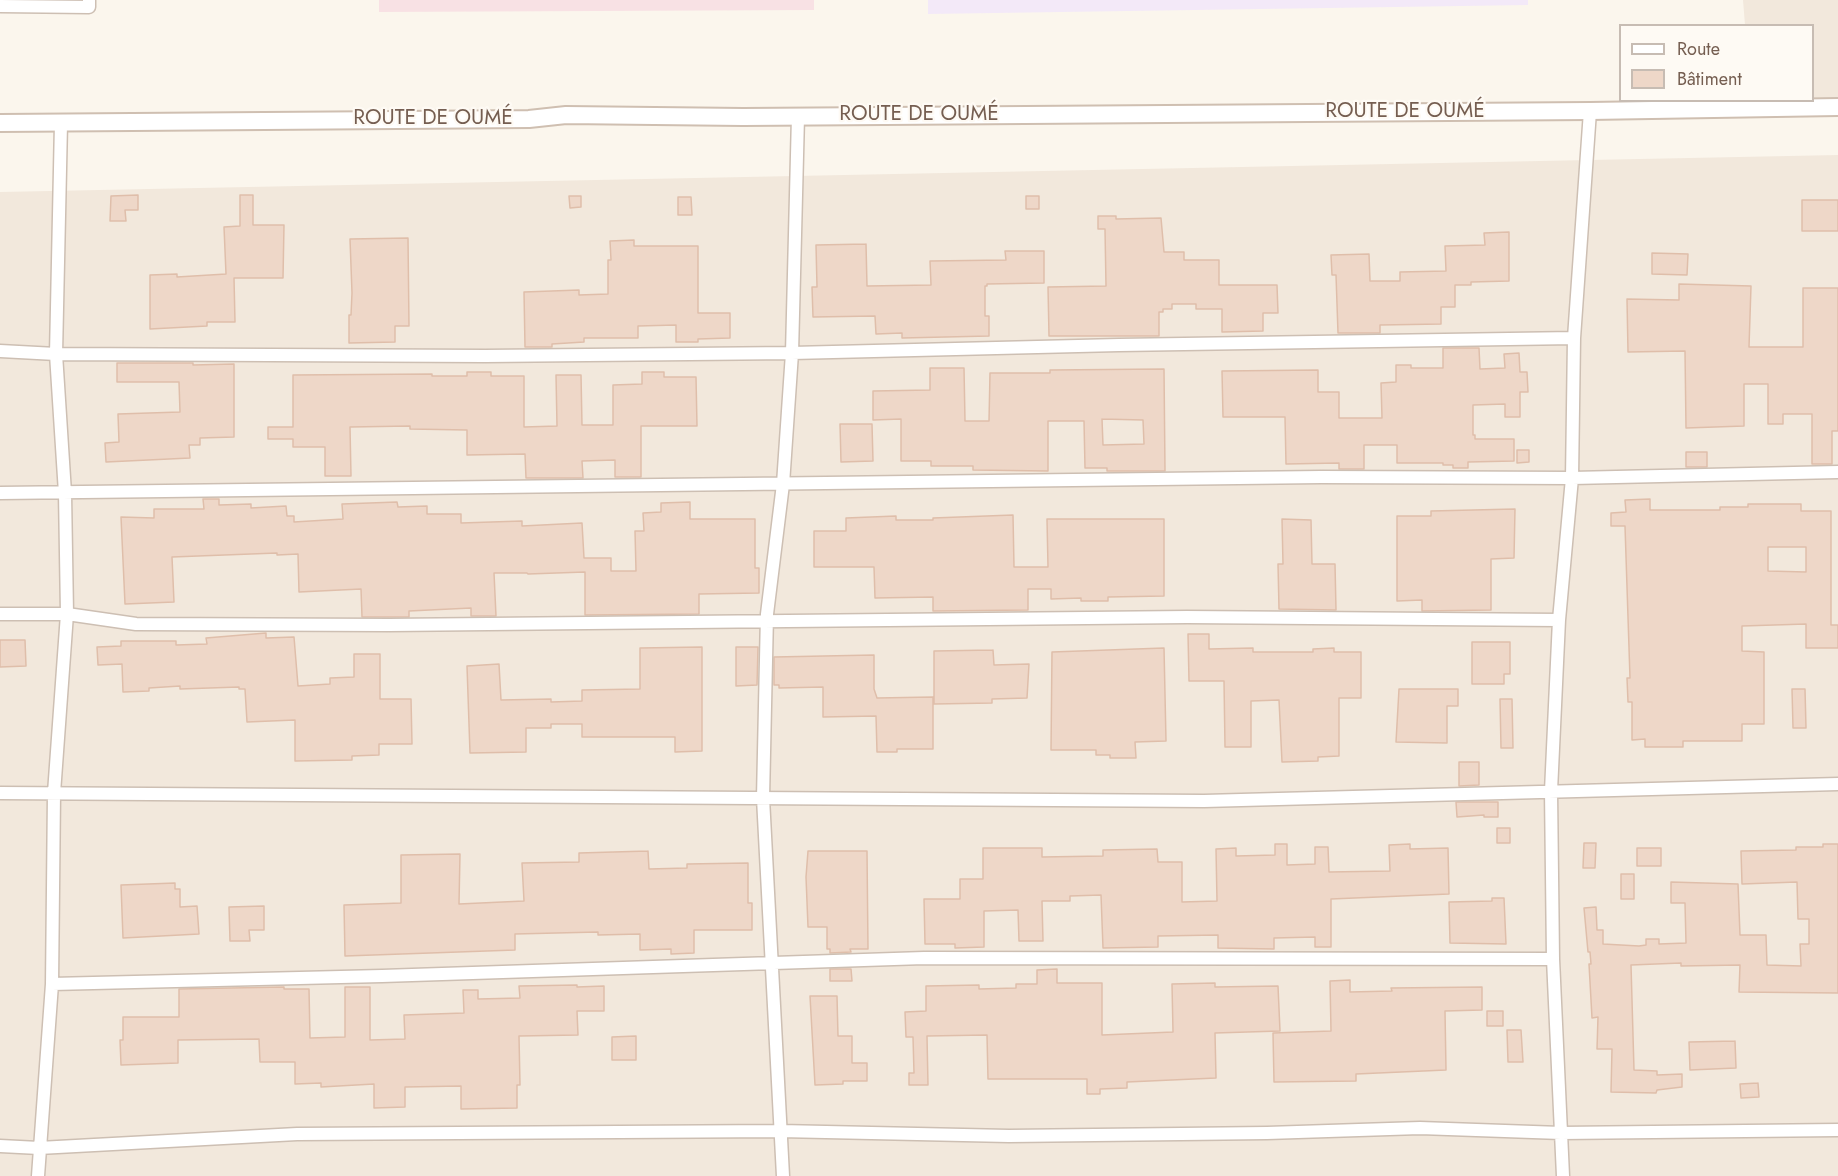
<!DOCTYPE html>
<html>
<head>
<meta charset="utf-8">
<style>
	body { margin:0 }
	#map { position:relative; width:1838px; height:1176px; overflow:hidden; background:#fbf6ed; font-family:Jost,sans-serif }
	canvas { display:block }
	.legend { position:absolute; left:1619px; top:24px; width:195px; height:78px; box-sizing:border-box; background:#fefaf4; border:2px solid #c7bcb3; margin:0; padding:8px 10px; list-style:none; font-size:18px; color:#755e51 }
	.legend li { display:flex; align-items:center; gap:12px; height:30px }
	.legend b { width:30px; border:2px solid #c7bcb3 }
</style>
</head>
<body>
<div id="map">
<canvas width="1838" height="1176"></canvas>
<ul class="legend">
<li><b style="height:8px;background:#fff"></b>Route</li>
<li><b style="height:16px;background:#eed7c8"></b>Bâtiment</li>
</ul>
</div>
<script>
const g = document.querySelector('canvas').getContext('2d');
g.lineJoin = 'round';
function paint(path, color) { g.fillStyle = color; g.fill(path, 'evenodd'); }
const toPath = rows => new Path2D(rows.map(r => 'M' + r).join(''));
function stroke(path, color, width, dash) { g.strokeStyle = color; g.lineWidth = width; g.lineCap = dash ? 'butt' : 'round'; g.setLineDash(dash || []); g.stroke(path); }
function label(font, color, halo, rows, align = 'center') {
  g.font = font + ' Jost,sans-serif'; g.lineWidth = 4.5; g.setLineDash([]); g.textBaseline = 'middle'; g.strokeStyle = halo; g.fillStyle = color; for (const [text, x, y, turn = 0] of rows) {
    g.save(); g.translate(x, y); g.rotate((+turn || 0) * Math.PI / 180); g.textAlign = isNaN(turn) ? turn : align; if (halo) g.strokeText(text, 0, 0); g.fillText(text, 0, 0); g.restore();
  }
}
paint(toPath([
	[1743,0,1838,0,1838,100,1812,100,1812,26,1745,25],
	[1838,155,1838,1176,0,1176,0,192]
]), '#f2e8dc');
paint(toPath([
	[928,0,1528,0,1528,5,928,14]
]), '#f3e9f8');
paint(toPath([
	[379,0,814,0,814,10,379,12]
]), '#f8e1e4');
const building = toPath([
	[138,195,138,210,125,210,126,221,110,221,111,196,138,195],
	[240,195,253,195,253,225,284,225,283,278,234,278,235,322,207,322,207,326,150,329,150,275,177,274,177,277,226,274,224,227,240,226,240,195],
	[569,196,581,196,581,207,570,208,569,196],
	[1026,196,1039,196,1039,209,1026,209,1026,196],
	[678,197,691,197,692,215,678,215,678,197],
	[1802,200,1838,200,1838,231,1802,231,1802,200],
	[1098,216,1116,216,1116,219,1161,218,1164,252,1184,252,1184,260,1219,260,1219,285,1277,285,1278,313,1263,313,1263,331,1222,332,1222,309,1196,309,1196,304,1172,304,1172,309,1163,309,1163,312,1159,312,1159,336,1049,336,1048,287,1106,286,1105,229,1098,229,1098,216],
	[1509,232,1509,281,1471,282,1471,285,1455,285,1455,307,1441,307,1441,324,1380,325,1380,333,1338,333,1336,275,1332,275,1331,255,1369,254,1370,281,1400,281,1400,272,1446,271,1445,246,1485,245,1484,233,1509,232],
	[408,238,409,326,395,326,395,342,349,343,349,315,351,315,352,293,350,239,408,238],
	[634,240,634,246,698,246,698,313,730,313,730,338,698,339,698,342,676,342,676,325,638,326,638,338,584,338,584,342,552,344,552,347,525,347,524,292,579,290,579,295,608,294,608,260,611,260,610,241,634,240],
	[866,244,867,286,931,285,930,261,1006,260,1005,251,1044,251,1044,283,987,284,987,286,985,286,985,316,989,316,989,336,902,338,902,333,876,334,875,316,813,317,812,287,817,287,816,245,866,244],
	[1652,253,1688,254,1687,275,1652,274,1652,253],
	[1679,284,1751,286,1749,347,1803,347,1803,288,1838,288,1838,431,1832,431,1832,464,1812,464,1812,414,1783,414,1783,424,1768,424,1768,384,1744,384,1744,426,1686,428,1685,351,1628,352,1627,299,1679,300,1679,284],
	[1443,348,1479,348,1480,369,1505,368,1504,354,1519,353,1520,372,1527,372,1528,392,1520,392,1520,417,1505,417,1505,404,1473,405,1473,435,1475,435,1475,439,1514,439,1514,461,1468,462,1468,468,1453,468,1453,465,1443,465,1443,463,1397,463,1397,445,1364,445,1364,469,1339,469,1339,463,1286,464,1285,417,1223,417,1222,371,1318,370,1318,392,1339,392,1339,418,1382,418,1381,383,1396,382,1396,365,1411,365,1411,368,1443,368,1443,348],
	[117,363,193,363,193,365,234,364,234,437,200,438,200,445,189,445,190,458,106,462,105,443,119,442,118,414,180,412,179,382,117,382,117,363],
	[930,368,964,368,965,421,989,421,990,373,1050,373,1050,370,1164,369,1165,471,1107,471,1107,468,1085,468,1084,421,1048,421,1048,471,973,470,973,466,931,466,931,461,901,461,901,419,873,420,873,391,930,390,930,368],
	[1102,419,1143,420,1144,444,1103,445,1102,419],
	[467,372,491,372,491,376,524,376,524,427,557,426,556,375,581,375,582,425,613,425,613,385,642,384,642,372,664,372,664,377,696,377,697,426,641,426,641,477,615,477,615,460,582,461,583,478,526,478,525,454,467,455,467,430,410,429,410,426,350,427,351,476,325,476,325,447,293,447,293,439,268,439,268,427,293,427,293,375,432,374,432,376,467,376,467,372],
	[840,424,872,424,873,461,841,462,840,424],
	[1517,450,1529,450,1529,462,1517,463,1517,450],
	[1686,452,1707,452,1707,467,1686,467,1686,452],
	[203,499,219,499,219,505,251,504,251,508,286,506,287,516,294,516,294,522,343,519,342,504,397,502,398,507,427,506,427,514,461,514,461,523,522,521,522,526,582,523,584,558,611,558,611,571,636,571,635,531,644,531,643,513,661,512,661,503,690,502,690,519,755,519,755,568,759,568,759,593,699,594,699,614,585,615,585,572,528,574,527,573,494,573,496,616,471,616,471,608,409,611,409,617,362,617,361,589,299,592,298,554,277,555,277,553,172,557,174,602,125,604,121,517,154,518,154,509,204,509,203,499],
	[1650,499,1650,510,1720,510,1720,507,1748,507,1748,504,1801,504,1801,511,1831,511,1831,625,1838,625,1838,648,1806,648,1806,624,1742,626,1742,651,1764,652,1764,724,1742,724,1742,741,1683,741,1683,747,1645,747,1645,739,1632,740,1632,702,1628,702,1627,678,1630,678,1625,526,1611,526,1611,513,1626,512,1625,500,1650,499],
	[1768,547,1806,547,1806,572,1768,571,1768,547],
	[1515,509,1514,558,1491,559,1491,610,1422,611,1422,600,1397,601,1397,516,1431,516,1431,511,1515,509],
	[1013,515,1014,567,1048,567,1047,519,1164,519,1164,596,1108,597,1108,601,1081,601,1081,598,1051,599,1051,589,1028,589,1028,610,933,611,933,597,875,598,874,567,814,567,814,531,846,531,846,518,896,516,896,520,933,520,933,518,1013,515],
	[1282,519,1311,520,1312,564,1335,564,1336,610,1279,609,1278,564,1283,564,1282,519],
	[266,633,266,638,294,637,298,686,330,684,330,678,354,677,354,654,380,654,380,699,411,699,412,744,379,744,379,755,352,756,352,760,295,761,295,720,247,722,245,689,239,689,239,687,180,689,180,686,149,688,149,691,123,692,122,664,98,665,97,647,121,646,121,641,176,641,176,645,207,644,206,638,266,633],
	[1188,634,1209,634,1209,649,1253,648,1253,652,1313,652,1313,649,1334,648,1334,652,1361,652,1361,698,1339,698,1339,756,1318,757,1318,761,1282,762,1279,700,1251,701,1251,747,1225,747,1224,681,1189,681,1188,634],
	[0,640,25,640,26,666,0,667,0,640],
	[1472,642,1510,642,1510,674,1504,674,1504,684,1472,684,1472,642],
	[702,647,702,751,675,752,675,737,582,737,582,724,551,724,551,728,526,728,526,752,470,753,467,666,499,664,501,700,551,699,551,702,582,701,582,690,640,689,640,648,702,647],
	[736,647,758,647,757,685,736,686,736,647],
	[1164,648,1166,741,1135,742,1136,758,1110,758,1110,755,1096,755,1096,750,1051,750,1052,652,1164,648],
	[993,650,994,665,1029,664,1027,698,992,699,992,703,934,704,934,651,993,650],
	[874,655,874,689,877,698,933,697,933,749,897,749,897,752,877,752,876,716,823,717,823,687,779,688,779,685,774,685,774,657,874,655],
	[1399,689,1458,689,1458,706,1447,706,1447,743,1396,742,1399,689],
	[1792,689,1805,689,1806,728,1793,728,1792,689],
	[1500,699,1512,699,1513,748,1501,748,1500,699],
	[1459,762,1479,762,1479,785,1459,786,1459,762],
	[1456,802,1498,802,1498,817,1484,817,1484,815,1457,817,1456,802],
	[1497,828,1510,828,1510,843,1497,843,1497,828],
	[1584,843,1596,843,1595,868,1583,868,1584,843],
	[1275,844,1287,844,1287,865,1315,864,1315,847,1328,847,1329,872,1390,871,1389,845,1410,844,1410,849,1448,848,1449,894,1331,899,1331,947,1315,947,1315,937,1274,938,1274,949,1218,948,1218,935,1158,936,1158,947,1103,948,1101,895,1070,896,1070,901,1042,901,1043,941,1019,941,1018,910,984,911,984,947,955,948,955,944,925,944,924,899,960,899,960,879,983,879,983,848,1042,848,1042,857,1103,856,1103,850,1157,849,1158,862,1182,862,1182,902,1217,901,1216,849,1236,848,1236,856,1275,855,1275,844],
	[1823,844,1838,844,1838,993,1739,992,1740,965,1681,966,1681,963,1631,965,1634,1070,1657,1071,1657,1075,1682,1074,1682,1087,1657,1090,1656,1093,1611,1092,1612,1049,1597,1049,1598,1017,1592,1018,1589,964,1591,964,1590,952,1588,952,1584,908,1596,907,1597,930,1603,930,1603,944,1639,946,1646,945,1646,939,1659,939,1659,944,1686,943,1685,903,1671,903,1671,882,1738,884,1740,935,1766,935,1767,965,1801,966,1800,944,1809,944,1809,919,1798,919,1797,882,1742,884,1741,851,1796,850,1796,847,1823,847,1823,844],
	[1637,848,1661,848,1661,866,1637,866,1637,848],
	[648,851,649,869,687,868,687,864,748,863,748,903,752,903,752,930,694,930,694,953,671,954,671,949,640,950,640,934,598,935,598,932,515,934,515,950,345,956,344,905,401,903,401,855,460,854,459,904,524,901,522,863,579,862,579,853,648,851],
	[808,851,867,851,868,949,850,949,851,952,830,953,830,949,827,949,827,927,808,927,806,877,808,851],
	[1621,874,1634,874,1634,899,1621,899,1621,874],
	[175,883,175,889,180,889,180,907,197,906,199,934,123,938,121,885,175,883],
	[1492,898,1504,898,1506,944,1450,943,1449,902,1492,901,1492,898],
	[264,906,264,930,249,930,250,941,230,941,229,907,264,906],
	[830,969,851,969,852,981,830,981,830,969],
	[1057,969,1057,983,1102,983,1102,1035,1173,1032,1172,984,1215,983,1215,987,1278,986,1280,1031,1215,1033,1216,1078,1127,1082,1127,1088,1100,1089,1100,1094,1087,1094,1087,1079,988,1079,987,1035,927,1036,928,1085,909,1085,909,1073,914,1073,913,1037,906,1037,905,1012,926,1011,926,986,979,985,979,989,1016,988,1016,984,1037,984,1037,970,1057,969],
	[1350,980,1350,992,1392,991,1391,988,1482,987,1482,1010,1445,1011,1446,1070,1356,1074,1356,1081,1274,1082,1273,1033,1331,1031,1330,981,1350,980],
	[577,985,577,987,604,986,604,1011,577,1011,578,1035,519,1036,520,1085,517,1085,517,1108,461,1109,461,1086,405,1087,405,1107,374,1108,374,1084,321,1087,321,1083,295,1084,295,1062,260,1062,259,1039,178,1040,178,1063,121,1065,120,1040,123,1040,123,1017,179,1017,179,989,284,987,284,989,309,989,310,1038,345,1037,345,987,370,987,370,1040,405,1039,404,1015,464,1013,463,990,478,990,478,999,520,998,519,986,577,985],
	[810,996,837,996,838,1036,852,1036,852,1063,867,1063,867,1081,843,1081,843,1084,815,1085,810,996],
	[1487,1011,1503,1011,1503,1026,1487,1026,1487,1011],
	[1507,1030,1521,1030,1523,1062,1508,1062,1507,1030],
	[636,1036,636,1060,612,1060,612,1037,636,1036],
	[1735,1041,1736,1068,1690,1070,1689,1042,1735,1041],
	[1758,1083,1759,1097,1741,1098,1740,1084,1758,1083]
]);
paint(building, '#eed7c8');
stroke(building, '#dfbeaa', 1.5);
const street = toPath([
	[0,6,89,7,89,0],
	[0,351,56,354,485,356,792,353,1119,345,1574,338],
	[0,493,1321,477,1572,478,1838,472],
	[0,614,67,614,136,624,389,625,1187,617,1559,620],
	[0,793,1204,801,1838,784],
	[52,984,382,976,924,958,1553,959],
	[0,1146,39,1148,297,1134,780,1131,1009,1136,1267,1133,1420,1128,1561,1133,1838,1130],
	[38,1176,52,984,54,793,67,614,65,493,56,354,61,123],
	[783,1176,763,798,767,614,783,484,792,353,798,116],
	[1563,1176,1553,959,1551,791,1559,620,1572,478,1574,338,1590,111]
]);
const secondary = toPath([
	[0,123,529,119,566,115,743,117,1590,111,1838,107]
]);
stroke(street, '#cdbfb3', 15);
stroke(secondary, '#cfbfb1', 20);
stroke(street, '#fff', 12);
stroke(secondary, '#fff', 16);
label('21px', '#755e51', '#fefaf4', [
	["ROUTE DE OUMÉ",1405,112],
	["ROUTE DE OUMÉ",919,115],
	["ROUTE DE OUMÉ",433,119]
]);
</script>
</body>
</html>
